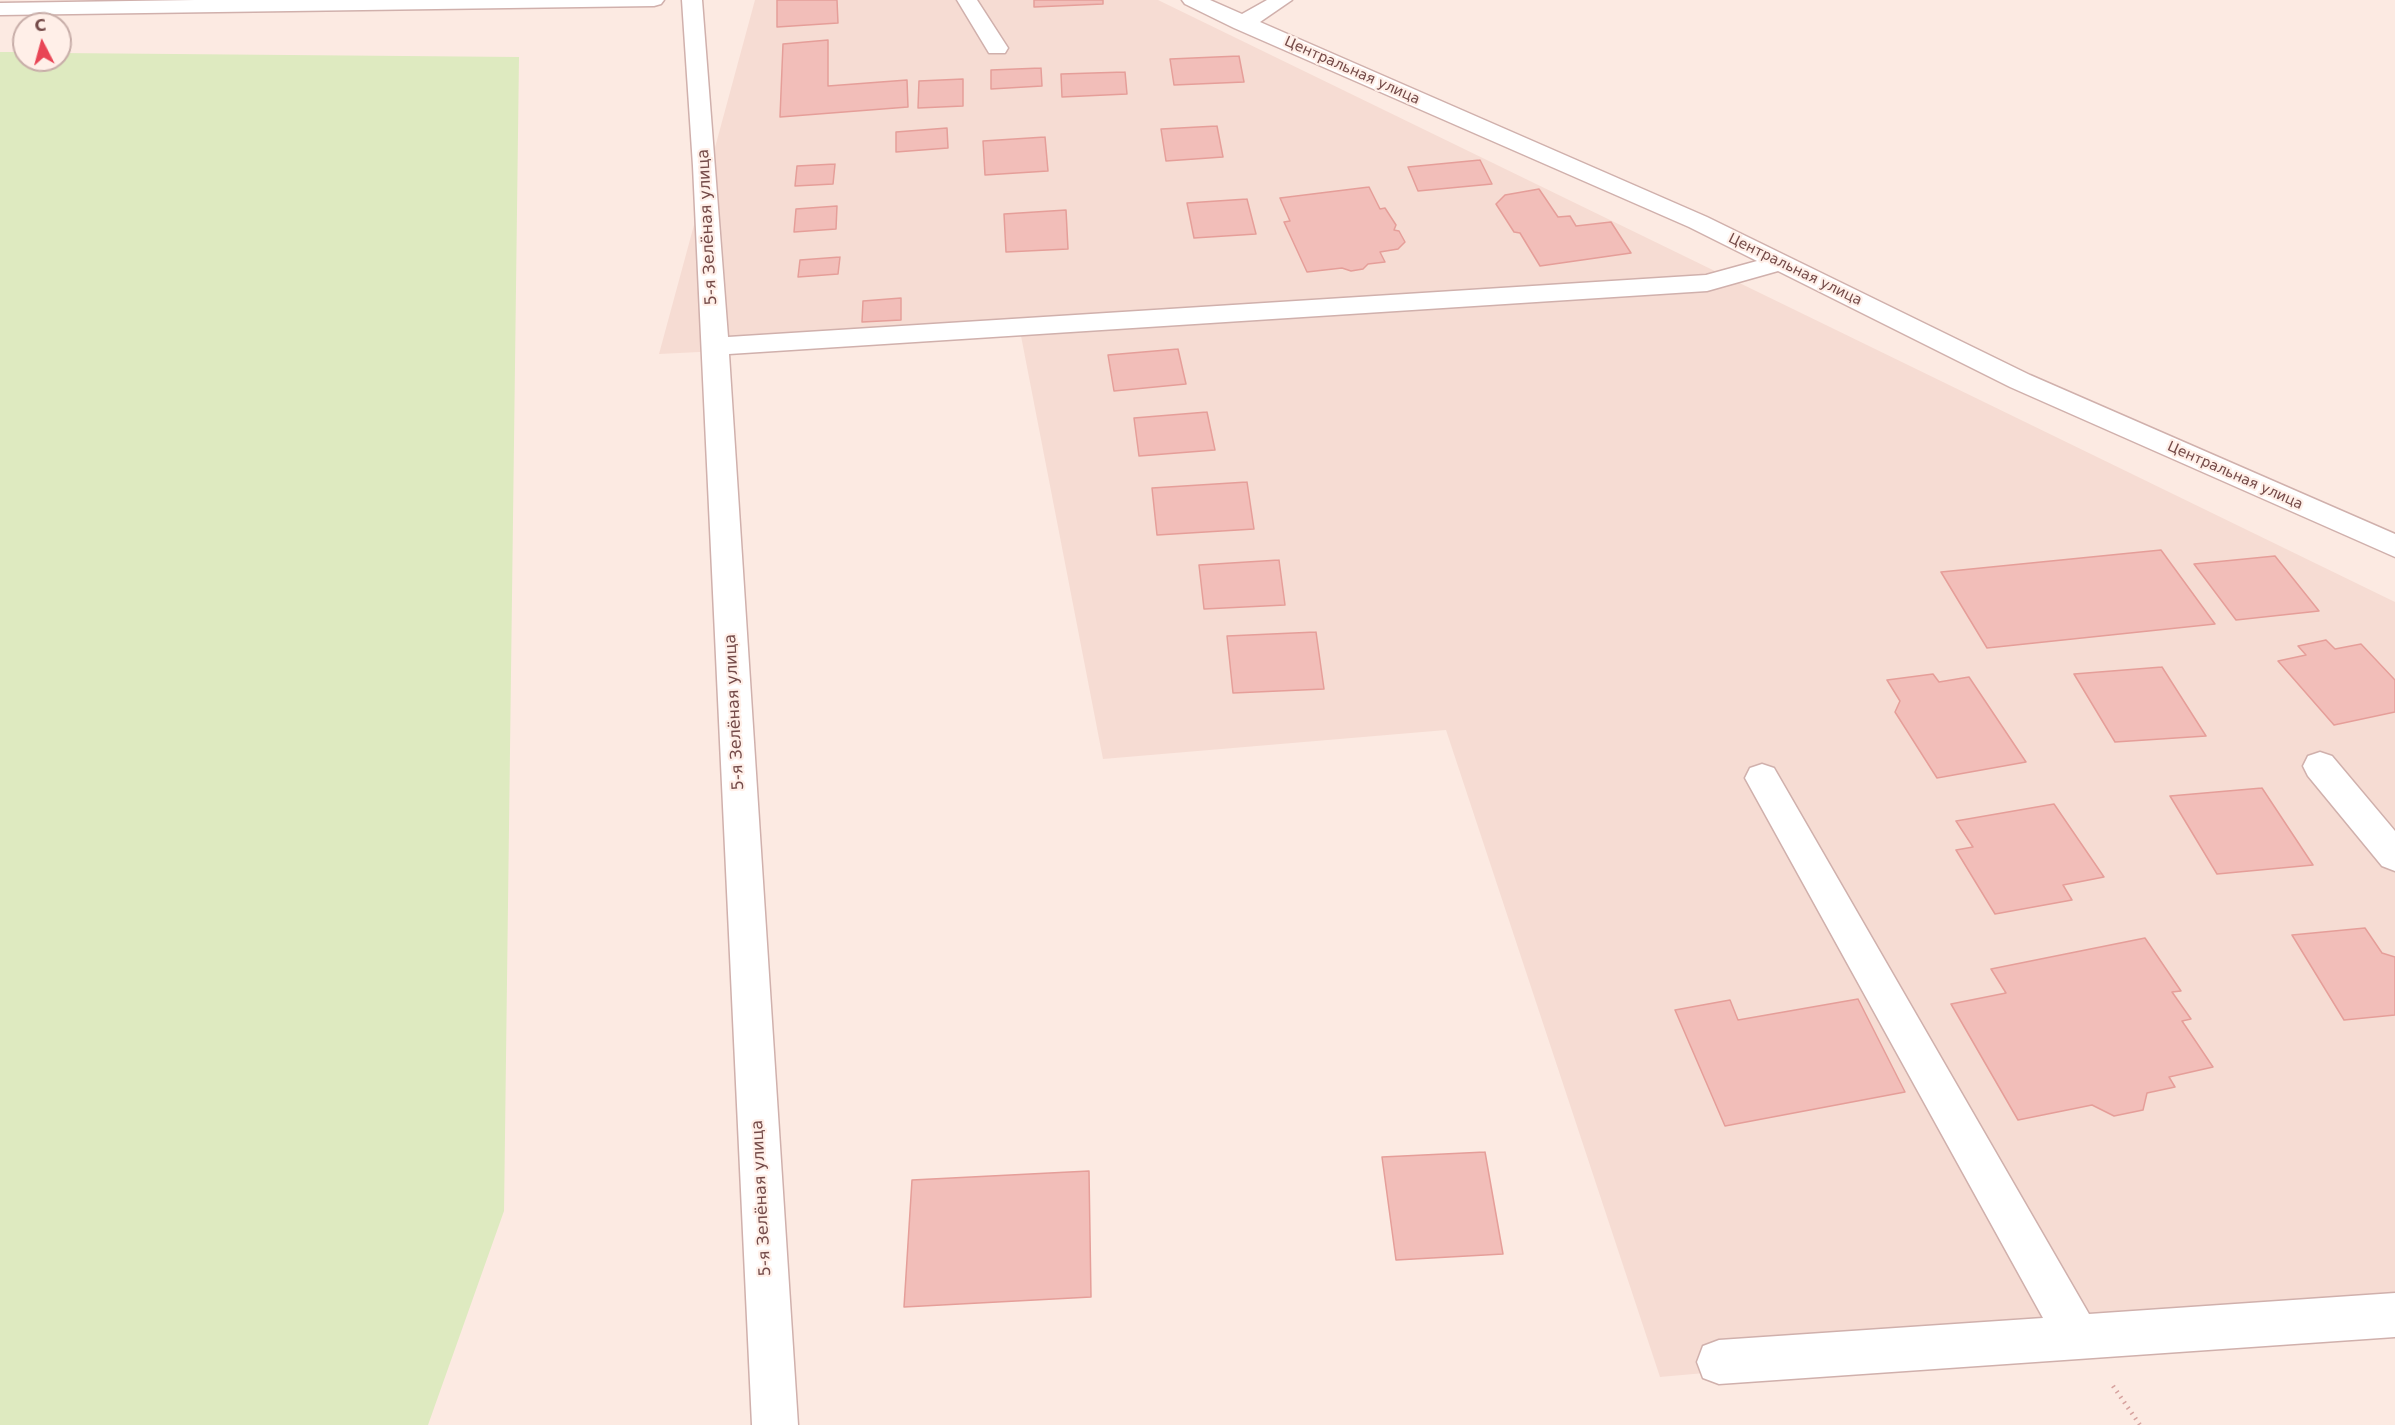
<!DOCTYPE html>
<html>
<head>
<meta charset="utf-8">
<style>
	body { margin:0 }
	#map { position:relative; width:2395px; height:1425px; overflow:hidden; background:#fceae2; font-family:"DejaVu Sans",sans-serif }
	canvas { display:block }
	.north { position:absolute; left:12px; top:12px; width:60px; height:60px; box-sizing:border-box; background:#ffefe8; border:2px solid #c7ada8; border-radius:50%; rotate:354deg; font-size:16px; font-weight:700; line-height:24px; text-align:center; color:#744a48 }
	.north::after { content:''; display:block; margin:auto; width:21px; height:27px; background:#e84555; clip-path:polygon(50% 0,100% 100%,50% 72%,0 100%) }
</style>
</head>
<body>
<div id="map">
<canvas width="2395" height="1425"></canvas>
<div class="north">С</div>
</div>
<script>
const g = document.querySelector('canvas').getContext('2d');
g.lineJoin = 'round';
function paint(path, color) { g.fillStyle = color; g.fill(path, 'evenodd'); }
const toPath = rows => new Path2D(rows.map(r => 'M' + r).join(''));
function stroke(path, color, width, dash) { g.strokeStyle = color; g.lineWidth = width; g.lineCap = dash ? 'butt' : 'round'; g.setLineDash(dash || []); g.stroke(path); }
function label(font, color, halo, rows, align = 'center') {
  g.font = font + ' "DejaVu Sans",sans-serif'; g.lineWidth = 4.5; g.setLineDash([]); g.textBaseline = 'middle'; g.strokeStyle = halo; g.fillStyle = color; for (const [text, x, y, turn = 0] of rows) {
    g.save(); g.translate(x, y); g.rotate((+turn || 0) * Math.PI / 180); g.textAlign = isNaN(turn) ? turn : align; if (halo) g.strokeText(text, 0, 0); g.fillText(text, 0, 0); g.restore();
  }
}
paint(toPath([
	[755,0,1158,0,2395,602,2395,1311,1660,1377,1446,730,1103,759,1021,336,659,354]
]), '#f6dcd3');
paint(toPath([
	[0,52,24,52,24,60,60,60,60,53,519,57,504,1211,428,1425,0,1425]
]), '#deeac0');
const building = toPath([
	[777,0,837,0,838,23,777,27,777,0],
	[1034,0,1103,0,1103,4,1034,7,1034,0],
	[828,40,828,86,907,80,908,107,780,117,783,44,828,40],
	[1239,56,1244,82,1174,85,1170,59,1239,56],
	[1041,68,1042,86,991,89,991,70,1041,68],
	[1125,72,1127,94,1062,97,1061,74,1125,72],
	[963,79,963,106,918,108,919,81,963,79],
	[1217,126,1223,157,1166,161,1161,129,1217,126],
	[947,128,948,148,896,152,896,132,947,128],
	[1045,137,1048,171,985,175,983,141,1045,137],
	[1480,160,1492,184,1418,191,1408,167,1480,160],
	[835,164,833,184,795,186,797,166,835,164],
	[1369,187,1380,209,1385,208,1396,225,1394,230,1399,231,1405,242,1398,249,1380,252,1385,262,1368,264,1363,269,1351,271,1342,268,1307,272,1284,222,1290,221,1280,198,1369,187],
	[1539,189,1558,217,1570,216,1576,226,1611,222,1631,253,1540,266,1520,233,1514,232,1496,204,1505,195,1539,189],
	[1247,199,1256,234,1194,238,1187,203,1247,199],
	[837,206,836,229,794,232,796,209,837,206],
	[1066,210,1068,249,1006,252,1004,214,1066,210],
	[840,257,838,274,798,277,800,260,840,257],
	[901,298,901,320,862,322,863,301,901,298],
	[1178,349,1186,384,1114,391,1108,355,1178,349],
	[1207,412,1215,450,1139,456,1134,418,1207,412],
	[1247,482,1254,529,1157,535,1152,488,1247,482],
	[2161,550,2215,624,1987,648,1941,572,2161,550],
	[2275,556,2319,611,2236,620,2194,564,2275,556],
	[1279,560,1285,605,1204,609,1199,565,1279,560],
	[1316,632,1324,689,1233,693,1227,636,1316,632],
	[2326,640,2335,649,2361,644,2395,680,2395,712,2334,725,2278,661,2306,655,2298,646,2326,640],
	[2162,667,2206,736,2115,742,2074,674,2162,667],
	[1933,674,1939,682,1969,677,2026,762,1937,778,1895,712,1900,701,1887,680,1933,674],
	[2262,788,2313,865,2217,874,2170,796,2262,788],
	[2054,804,2104,877,2063,885,2072,900,1995,914,1956,850,1973,847,1956,821,2054,804],
	[2365,928,2382,953,2395,957,2395,1015,2344,1020,2292,935,2365,928],
	[2145,938,2181,991,2172,992,2191,1019,2182,1021,2213,1067,2169,1077,2175,1087,2147,1093,2143,1110,2114,1116,2092,1105,2018,1120,1951,1004,2006,993,1991,969,2145,938],
	[1858,999,1905,1092,1725,1126,1675,1010,1730,1000,1738,1020,1858,999],
	[1485,1152,1503,1254,1396,1260,1382,1157,1485,1152],
	[1089,1171,1091,1297,904,1307,912,1180,1089,1171]
]);
paint(building, '#f2beb9');
stroke(building, '#e59e99', 1.5);
const minor = toPath([
	[195,0,664,0,661,4,654,6,0,15,0,3,195,0],
	[682,0,702,0,728,337,1706,275,1757,261,1689,227,1234,28,1185,4,1182,0,1210,0,1242,14,1267,0,1292,0,1260,22,1707,217,2030,375,2395,534,2395,557,2010,387,1778,271,1707,291,729,354,798,1425,752,1425,693,166,682,0],
	[957,0,977,0,1008,48,1005,53,989,53,957,0],
	[2320,752,2332,756,2395,831,2395,871,2382,866,2308,776,2303,766,2308,756,2320,752],
	[1762,764,1774,768,2089,1314,2395,1293,2395,1337,1719,1384,1703,1378,1697,1362,1703,1346,1719,1340,2043,1318,1745,778,1750,768,1762,764]
]);
stroke(minor, '#d0b0ac', 3);
stroke(toPath([
	[2113,1386,2140,1425]
]), '#d6a19d', 4.5, [1.5, 5]);
paint(minor, '#fff');
label('14px', '#744a48', '#ffefe8', [
	["Центральная улица",1352,71,24],
	["Центральная улица",1795,270,26],
	["Центральная улица",2235,476,24]
]);
label('16px', '#744a48', '#ffefe8', [
	["5-я Зелёная улица",708,227,-93],
	["5-я Зелёная улица",735,712,-93],
	["5-я Зелёная улица",762,1198,-93]
]);
</script>
</body>
</html>
